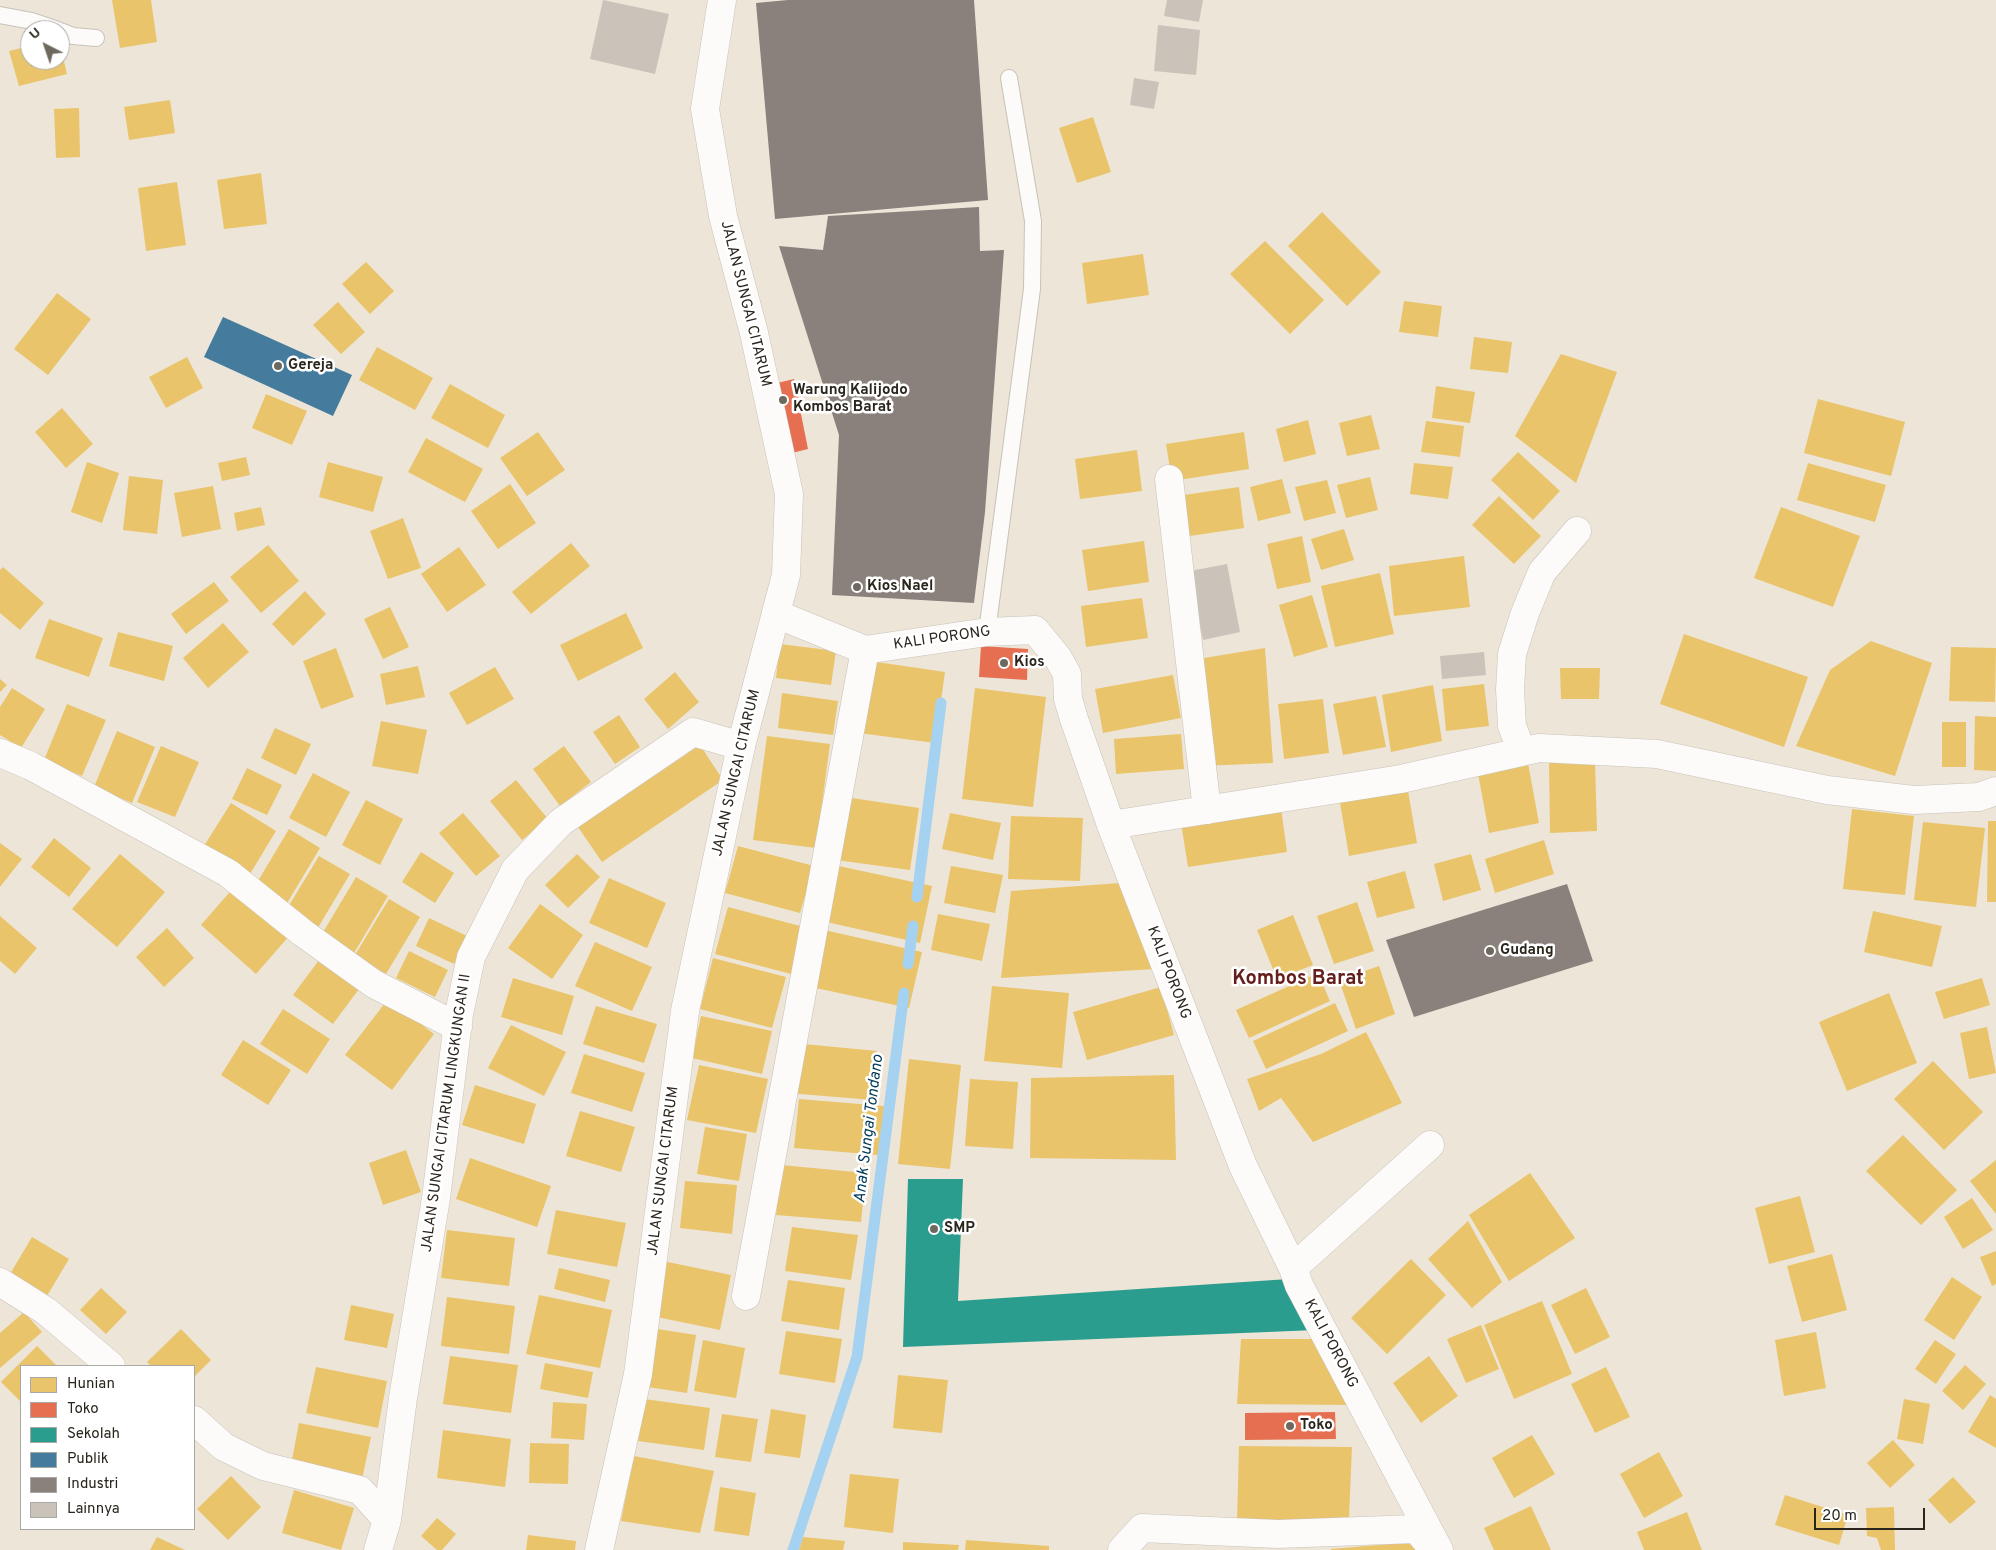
<!DOCTYPE html>
<html>
<head>
<meta charset="utf-8">
<style>
	body { margin:0 }
	#map { position:relative; width:1996px; height:1550px; overflow:hidden; background:#ede5d8; font-family:Overpass,sans-serif }
	canvas { display:block }
	.legend { position:absolute; left:20px; top:1365px; width:175px; height:165px; box-sizing:border-box; background:#fff; border:1px solid #aaa8a5; margin:0; padding:6px 9px; list-style:none; font-size:15px; color:#2a261d }
	.legend li { display:flex; align-items:center; gap:10px; height:25px }
	.legend b { width:25px; border:1px solid #aaa8a5 }
	.north { position:absolute; left:20px; top:20px; width:50px; height:50px; box-sizing:border-box; background:#fff; border:1px solid #aaa8a5; border-radius:50%; rotate:319deg; font-size:14px; font-weight:700; line-height:20px; text-align:center; color:#2a261d }
	.north::after { content:''; display:block; margin:auto; width:18px; height:22px; background:#6e695e; clip-path:polygon(50% 0,100% 100%,50% 72%,0 100%) }
	.scale { position:absolute; left:1814px; top:1508px; width:111px; height:22px; box-sizing:border-box; border:2px solid #2a261d; border-top:0; padding-left:6px; font-size:15px; line-height:18px; white-space:nowrap; color:#2a261d; -webkit-text-stroke:4px #fff; paint-order:stroke }
</style>
</head>
<body>
<div id="map">
<canvas width="1996" height="1550"></canvas>
<ul class="legend">
<li><b style="height:14px;background:#e9c46a"></b>Hunian</li>
<li><b style="height:14px;background:#e76f51"></b>Toko</li>
<li><b style="height:14px;background:#2a9d8f"></b>Sekolah</li>
<li><b style="height:14px;background:#457b9d"></b>Publik</li>
<li><b style="height:14px;background:#8a817c"></b>Industri</li>
<li><b style="height:14px;background:#cac3b9"></b>Lainnya</li>
</ul>
<div class="north">U</div>
<div class="scale">20 m</div>
</div>
<script>
const g = document.querySelector('canvas').getContext('2d');
g.lineJoin = 'round';
function paint(path, color) { g.fillStyle = color; g.fill(path, 'evenodd'); }
const toPath = rows => new Path2D(rows.map(r => 'M' + r).join(''));
function stroke(path, color, width, dash) { g.strokeStyle = color; g.lineWidth = width; g.lineCap = dash ? 'butt' : 'round'; g.setLineDash(dash || []); g.stroke(path); }
function label(font, color, halo, rows, align = 'center') {
  g.font = font + ' Overpass,sans-serif'; g.lineWidth = 5; g.setLineDash([]); g.textBaseline = 'middle'; g.strokeStyle = halo; g.fillStyle = color; for (const [text, x, y, turn = 0] of rows) {
    g.save(); g.translate(x, y); g.rotate((+turn || 0) * Math.PI / 180); g.textAlign = isNaN(turn) ? turn : align; if (halo) g.strokeText(text, 0, 0); g.fillText(text, 0, 0); g.restore();
  }
}
paint(toPath([
	[112,0,151,0,157,42,120,48],
	[30,46,30,60,60,60,61,49,67,74,19,86,9,51],
	[170,100,175,133,129,140,124,107],
	[79,108,80,157,56,158,54,109],
	[1093,117,1111,172,1077,183,1059,128],
	[261,173,267,224,224,229,217,180],
	[177,182,186,245,146,251,138,188],
	[1322,212,1381,272,1347,306,1288,246],
	[1265,241,1324,300,1290,334,1230,274],
	[1143,254,1149,295,1087,304,1082,263],
	[366,262,394,291,370,314,342,284],
	[57,293,91,319,48,375,14,349],
	[1404,301,1442,306,1438,337,1399,332],
	[338,302,365,332,341,354,313,325],
	[1474,337,1512,342,1508,373,1470,369],
	[377,347,433,378,415,410,359,380],
	[1561,354,1617,372,1576,483,1515,436],
	[187,357,203,388,166,408,149,377],
	[450,384,505,415,488,448,431,418],
	[1436,386,1475,392,1470,423,1432,418],
	[266,394,307,411,292,445,252,428],
	[1818,399,1905,422,1891,476,1804,453],
	[62,408,93,444,66,468,35,432],
	[1371,415,1380,449,1347,456,1339,423],
	[1308,420,1316,454,1284,462,1276,429],
	[1426,421,1464,426,1460,457,1421,452],
	[538,432,565,470,527,496,500,458],
	[1244,432,1249,469,1172,481,1166,444],
	[426,438,483,469,465,502,408,472],
	[1137,450,1142,491,1080,499,1075,459],
	[1518,452,1560,491,1533,520,1491,480],
	[246,457,250,475,222,481,218,463],
	[87,462,119,473,102,523,71,512],
	[328,462,383,477,373,512,319,497],
	[1414,463,1453,467,1448,499,1410,494],
	[1808,463,1886,485,1875,522,1797,500],
	[129,476,163,480,157,534,123,530],
	[1370,477,1378,510,1346,518,1337,485],
	[1282,479,1291,513,1258,521,1250,487],
	[1327,480,1336,513,1304,521,1295,487],
	[510,484,536,523,498,549,471,511],
	[213,486,221,529,182,537,174,493],
	[1239,487,1244,528,1183,537,1177,496],
	[1499,496,1541,536,1514,564,1472,525],
	[261,507,265,525,237,531,234,513],
	[1781,507,1860,536,1833,607,1754,578],
	[403,518,421,568,388,579,370,531],
	[1344,529,1354,560,1321,570,1311,539],
	[1302,536,1311,582,1277,589,1267,544],
	[1144,541,1149,582,1088,591,1082,550],
	[571,543,590,566,531,614,512,592],
	[268,545,299,581,261,613,230,577],
	[459,547,486,585,447,612,421,574],
	[1464,556,1470,607,1394,616,1389,566],
	[3,567,44,603,20,630,0,613,0,570],
	[1380,573,1394,634,1335,647,1321,586],
	[214,582,229,601,186,634,171,614],
	[305,591,326,614,293,646,272,624],
	[1312,595,1328,647,1294,657,1279,605],
	[1142,598,1148,638,1086,647,1081,606],
	[390,607,409,647,383,659,364,619],
	[626,613,643,648,578,681,560,645],
	[49,619,103,638,89,677,35,658],
	[223,623,249,652,208,688,183,658],
	[118,632,173,646,164,681,109,666],
	[1684,634,1808,677,1784,747,1660,704],
	[1871,641,1932,663,1895,776,1796,746,1830,670],
	[780,644,836,651,831,685,776,678],
	[1951,647,1996,648,1995,702,1949,701],
	[336,648,354,697,321,709,303,661],
	[1265,648,1273,763,1202,766,1192,660],
	[870,661,945,672,935,743,859,733],
	[418,666,425,697,386,705,380,674],
	[495,667,514,699,467,725,449,693],
	[1560,668,1600,668,1599,699,1561,699],
	[675,672,699,702,668,729,644,699],
	[1173,675,1181,718,1103,733,1095,689],
	[0,679,7,685,0,692],
	[1484,684,1489,726,1446,731,1442,689],
	[1433,685,1442,741,1391,752,1382,695],
	[12,688,45,709,21,748,0,735,0,707],
	[975,688,1046,697,1033,807,962,799],
	[782,693,838,701,833,735,778,728],
	[1376,696,1386,747,1343,755,1333,704],
	[1323,699,1329,753,1284,759,1278,704],
	[67,704,106,720,82,776,44,760],
	[619,715,640,747,615,764,593,732],
	[1975,716,1996,717,1996,771,1974,770],
	[381,721,427,730,418,774,372,766],
	[1942,722,1966,722,1966,767,1942,767],
	[275,728,311,744,296,775,261,758],
	[117,731,155,747,132,803,94,787],
	[1181,734,1184,769,1116,774,1114,739],
	[767,736,830,744,816,848,753,840],
	[700,745,723,780,602,862,578,827],
	[161,746,199,762,175,817,137,802],
	[564,746,591,782,560,806,533,769],
	[1527,758,1539,823,1489,833,1477,768],
	[1595,762,1597,831,1550,833,1549,763],
	[247,768,282,785,267,815,232,799],
	[313,773,350,792,326,837,289,818],
	[516,780,548,819,522,840,490,801],
	[1407,785,1417,843,1349,856,1339,797],
	[845,797,919,808,910,870,836,860],
	[366,800,403,819,380,865,342,845],
	[231,803,276,831,250,874,204,846],
	[1281,808,1287,852,1188,867,1181,823],
	[1852,809,1914,816,1905,895,1843,889],
	[463,813,500,856,476,876,439,833],
	[950,813,1001,823,993,860,942,849],
	[1011,816,1083,818,1080,881,1008,879],
	[1988,821,1996,821,1996,902,1987,902],
	[1923,822,1985,828,1976,907,1914,900],
	[289,829,320,848,286,905,255,886],
	[54,838,91,868,69,897,31,867],
	[1544,840,1554,874,1495,893,1485,859],
	[0,843,22,859,0,887],
	[738,846,814,866,800,913,725,893],
	[421,852,454,873,435,903,402,882],
	[120,854,165,892,117,947,72,909],
	[577,854,600,877,568,908,545,885],
	[1471,854,1481,890,1443,901,1434,864],
	[319,856,350,874,316,931,285,912],
	[834,865,932,886,920,943,822,921],
	[951,866,1003,875,995,913,944,903],
	[1405,871,1415,908,1377,918,1367,882],
	[356,877,388,896,354,953,322,934],
	[609,878,666,903,647,948,589,923],
	[1120,883,1155,969,1001,978,1011,891],
	[235,886,290,935,256,974,201,925],
	[389,899,420,917,386,974,355,955],
	[1357,902,1374,951,1334,964,1317,916],
	[540,904,583,935,552,979,508,948],
	[728,907,804,927,791,974,715,954],
	[1873,911,1942,926,1932,967,1864,952],
	[938,914,990,924,982,961,931,950],
	[1293,915,1313,965,1277,979,1257,930],
	[0,916,37,948,15,974,0,961],
	[429,918,467,936,454,964,416,946],
	[167,928,194,958,164,987,136,957],
	[824,930,922,952,909,1008,811,987],
	[595,942,652,967,632,1011,575,986],
	[409,951,448,970,435,997,396,978],
	[322,956,362,985,333,1024,293,995],
	[713,958,786,977,772,1028,700,1009],
	[1379,966,1395,1014,1356,1029,1339,980],
	[1318,973,1330,1001,1249,1038,1236,1010],
	[513,978,574,996,562,1035,501,1017],
	[1982,978,1990,1005,1944,1019,1935,992],
	[992,986,1069,993,1062,1068,984,1061],
	[1161,987,1174,1035,1087,1060,1073,1012],
	[1889,993,1917,1063,1847,1091,1819,1022],
	[388,999,434,1034,392,1090,345,1055],
	[1335,1003,1348,1031,1266,1069,1253,1041],
	[596,1006,657,1024,644,1063,583,1044],
	[283,1009,330,1039,307,1074,260,1044],
	[701,1016,772,1031,762,1074,692,1058],
	[511,1025,566,1052,544,1096,488,1068],
	[1987,1027,1996,1073,1969,1079,1960,1033],
	[1366,1032,1402,1103,1313,1142,1281,1098,1259,1111,1247,1079,1321,1054],
	[243,1040,291,1070,268,1105,221,1075],
	[793,1043,877,1051,873,1100,788,1093],
	[584,1054,645,1073,632,1112,571,1093],
	[909,1059,961,1065,950,1169,898,1164],
	[1933,1061,1983,1112,1944,1150,1894,1099],
	[699,1065,768,1079,756,1133,687,1120],
	[1174,1075,1176,1160,1030,1158,1031,1078],
	[970,1079,1018,1082,1013,1149,965,1146],
	[475,1085,536,1104,524,1144,462,1125],
	[799,1099,884,1106,879,1155,794,1148],
	[580,1111,635,1127,621,1172,566,1156],
	[705,1127,747,1134,739,1181,697,1174],
	[1903,1135,1957,1190,1921,1225,1866,1171],
	[406,1150,421,1192,383,1205,369,1163],
	[470,1158,551,1186,537,1227,456,1199],
	[1996,1160,1996,1214,1970,1181],
	[781,1165,866,1173,861,1222,776,1215],
	[1530,1173,1575,1238,1509,1281,1469,1215],
	[685,1181,737,1185,732,1234,680,1228],
	[1800,1196,1815,1252,1769,1264,1755,1208],
	[1972,1198,1993,1230,1963,1249,1944,1217],
	[556,1210,626,1223,617,1267,547,1254],
	[1468,1221,1502,1282,1472,1308,1428,1259],
	[792,1227,858,1235,851,1280,785,1271],
	[447,1230,515,1238,509,1286,441,1278],
	[32,1237,69,1259,44,1301,7,1279],
	[1996,1251,1996,1284,1992,1286,1980,1257],
	[1832,1254,1847,1310,1802,1322,1787,1266],
	[1411,1259,1446,1295,1387,1354,1351,1318],
	[663,1261,731,1275,720,1330,652,1316],
	[559,1268,610,1280,605,1302,554,1289],
	[1952,1277,1982,1297,1954,1340,1924,1320],
	[788,1280,845,1288,839,1330,781,1321],
	[101,1288,127,1312,106,1334,80,1310],
	[1586,1288,1610,1337,1575,1354,1551,1305],
	[539,1295,612,1310,600,1368,526,1354],
	[447,1297,515,1306,509,1354,441,1346],
	[1542,1301,1572,1374,1514,1399,1484,1325],
	[351,1305,394,1314,387,1348,344,1340],
	[24,1312,42,1332,0,1368,0,1333],
	[1481,1325,1499,1369,1466,1383,1447,1339],
	[651,1328,696,1335,687,1393,641,1386],
	[181,1329,211,1360,194,1377,194,1366,151,1366,147,1362],
	[786,1331,842,1339,835,1383,779,1374],
	[1816,1332,1826,1388,1784,1396,1775,1340],
	[1241,1339,1320,1339,1352,1405,1237,1404],
	[703,1340,745,1348,736,1398,694,1391],
	[1935,1340,1956,1354,1936,1384,1915,1369],
	[37,1346,57,1366,21,1366,21,1402,1,1382],
	[450,1356,518,1365,511,1413,443,1404],
	[1429,1356,1458,1396,1421,1423,1393,1383],
	[545,1363,593,1372,588,1398,540,1389],
	[1965,1365,1986,1384,1963,1410,1942,1391],
	[316,1367,387,1381,378,1428,306,1413],
	[1606,1367,1630,1417,1595,1433,1571,1384],
	[898,1375,948,1380,942,1433,893,1428],
	[1990,1395,1996,1399,1996,1448,1968,1432],
	[644,1399,710,1408,704,1450,638,1441],
	[1904,1399,1930,1404,1923,1444,1897,1439],
	[553,1402,587,1404,584,1440,551,1438],
	[771,1409,806,1415,800,1458,764,1453],
	[722,1414,758,1419,751,1462,715,1457],
	[299,1423,371,1437,361,1484,290,1470],
	[443,1430,511,1439,505,1487,437,1478],
	[1532,1435,1555,1474,1514,1498,1492,1458],
	[1893,1440,1915,1465,1890,1488,1867,1463],
	[530,1443,569,1444,568,1484,529,1483],
	[1239,1446,1352,1447,1349,1518,1237,1522],
	[1659,1452,1683,1496,1644,1518,1620,1474],
	[634,1456,714,1471,700,1533,621,1521],
	[850,1474,899,1479,893,1533,844,1527],
	[231,1476,261,1507,228,1540,197,1509],
	[1953,1477,1976,1502,1950,1524,1928,1500],
	[720,1487,756,1493,749,1536,714,1531],
	[294,1490,354,1508,341,1550,282,1533],
	[1785,1495,1848,1515,1839,1545,1775,1525],
	[1531,1506,1551,1550,1494,1550,1484,1528],
	[1894,1507,1895,1550,1881,1550,1877,1538,1867,1536,1866,1508],
	[1687,1512,1702,1550,1644,1550,1637,1532],
	[437,1518,456,1534,442,1550,437,1550,421,1536],
	[528,1535,576,1541,575,1550,526,1550],
	[157,1537,185,1550,150,1550],
	[803,1537,845,1541,843,1550,799,1550],
	[966,1540,1049,1546,1049,1550,965,1550],
	[1426,1541,1428,1550,1331,1550,1331,1549],
	[903,1542,959,1545,958,1550,903,1550]
]), '#e9c46a');
paint(toPath([
	[794,379,808,449,788,454,773,384],
	[981,646,1028,649,1027,680,979,677],
	[1335,1412,1336,1439,1245,1440,1245,1413]
]), '#e76f51');
paint(toPath([
	[908,1179,963,1179,958,1301,1289,1279,1316,1330,903,1347]
]), '#2a9d8f');
paint(toPath([
	[223,317,352,375,333,416,204,357]
]), '#457b9d');
paint(toPath([
	[788,0,974,0,988,200,775,219,756,3],
	[979,207,980,251,1004,250,985,512,974,603,832,595,839,435,779,246,823,250,828,216],
	[1567,884,1593,961,1414,1017,1386,940]
]), '#8a817c');
stroke(toPath([
	[917,897,941,703],
	[908,964,913,926],
	[793,1550,857,1357,904,993]
]), '#a5d2f0', 11);
paint(toPath([
	[603,0,669,14,655,74,590,59],
	[1167,0,1203,0,1199,22,1164,16],
	[1158,25,1200,30,1196,75,1154,71],
	[1134,78,1159,82,1154,109,1130,105],
	[1227,564,1240,632,1203,640,1190,571],
	[1484,652,1486,675,1442,679,1440,656]
]), '#cac3b9');
const service = toPath([
	[0,15,32,21,58,30],
	[60,31,73,36,96,38],
	[987,632,1032,289,1033,221,1009,78]
]);
const minor = toPath([
	[1169,479,1207,810],
	[776,614,865,650,987,632,1035,630,1058,658,1067,674,1068,699,1074,719,1111,825,1243,1166,1293,1268,1299,1285,1439,1550],
	[1522,752,1512,726,1510,690,1512,654,1525,613,1542,572,1577,531],
	[0,753,31,766,228,873,303,933,374,984,458,1027],
	[1111,825,1401,779,1539,748,1657,754,1827,790,1914,800,1979,797,1996,791],
	[1293,1268,1430,1145],
	[0,1282,46,1311,111,1366],
	[746,1296,865,650],
	[194,1420,224,1447,263,1466,360,1490,387,1520],
	[378,1550,387,1520,403,1398,436,1198,459,1014,471,957,515,870,561,822,693,732,741,746],
	[1122,1550,1142,1528,1278,1534,1416,1529,1434,1550]
]);
const tertiary = toPath([
	[599,1550,638,1374,685,1011,741,746,786,575,789,494,754,333,723,216,705,109,722,0]
]);
stroke(service, '#c8c2b8', 18);
stroke(minor, '#c8c2b8', 29);
stroke(tertiary, '#c8c2b8', 29);
stroke(service, '#fcfbf9', 16);
stroke(minor, '#fcfbf9', 28);
stroke(tertiary, '#fcfbf9', 28);
for (const [x, y, r, color] of [
	[278,366,5,"#6e695e"],
	[783,400,5,"#6e695e"],
	[857,587,5,"#6e695e"],
	[1004,663,5,"#6e695e"],
	[1490,951,5,"#6e695e"],
	[934,1229,5,"#6e695e"],
	[1290,1426,5,"#6e695e"]
]) { const dot = new Path2D(); dot.arc(x, y, r, 0, 2 * Math.PI); g.fillStyle = color; g.fill(dot); stroke(dot, '#fff', 2); }
label('15px', '#2a261d', '#fff', [
	["JALAN SUNGAI CITARUM",745,304,76],
	["KALI PORONG",942,639,-8],
	["JALAN SUNGAI CITARUM",737,773,-77],
	["KALI PORONG",1168,973,69],
	["JALAN SUNGAI CITARUM LINGKUNGAN II",447,1113,-82],
	["JALAN SUNGAI CITARUM",664,1171,-83],
	["KALI PORONG",1330,1344,62]
]);
label('bold 15px', '#2a261d', '#fff', [
	["Gereja",288,366],
	["Warung Kalijodo",793,391],
	["Kombos Barat",793,408],
	["Kios Nael",867,587],
	["Kios",1014,663],
	["Gudang",1500,951],
	["SMP",944,1229],
	["Toko",1300,1426]
], 'left');
label('italic 16px', '#003958', '#fff', [
	["Anak Sungai Tondano",870,1129,-83]
]);
label('bold 20px', '#641f1c', '#fff', [
	["Kombos Barat",1298,980]
]);
</script>
</body>
</html>
